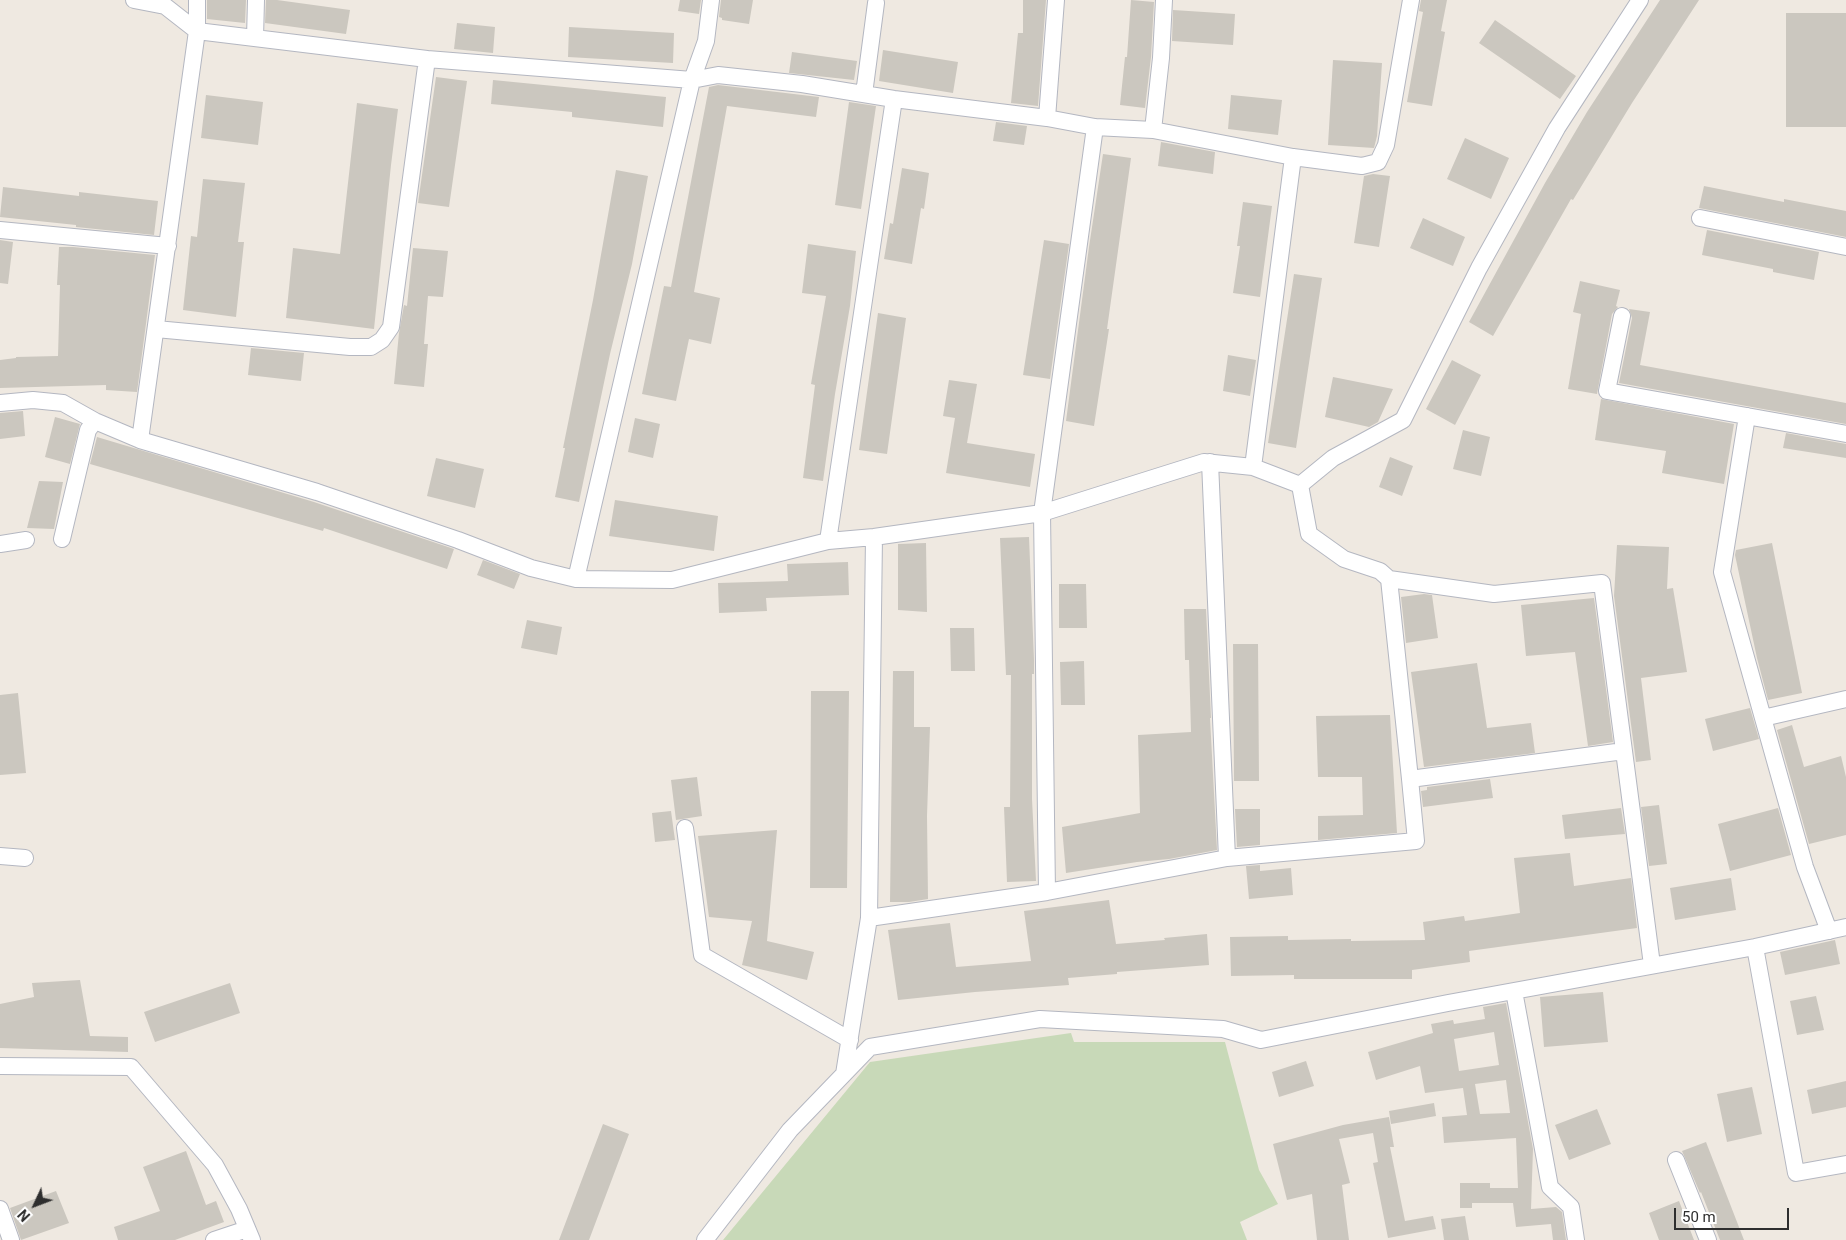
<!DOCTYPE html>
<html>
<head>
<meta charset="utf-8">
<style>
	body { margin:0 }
	#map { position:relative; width:1846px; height:1240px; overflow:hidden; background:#efe9e1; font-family:Roboto,sans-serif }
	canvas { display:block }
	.north { position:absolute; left:10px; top:1180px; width:50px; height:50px; -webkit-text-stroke:4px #fff; paint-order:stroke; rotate:227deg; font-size:14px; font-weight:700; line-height:20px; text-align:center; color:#2e2e2e }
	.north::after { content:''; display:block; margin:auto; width:18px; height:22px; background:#2e2e2e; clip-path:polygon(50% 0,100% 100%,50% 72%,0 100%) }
	.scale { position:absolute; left:1674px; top:1208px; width:115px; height:22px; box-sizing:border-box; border:2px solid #2e2e2e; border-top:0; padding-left:6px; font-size:15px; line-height:18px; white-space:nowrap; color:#2e2e2e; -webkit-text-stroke:4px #fff; paint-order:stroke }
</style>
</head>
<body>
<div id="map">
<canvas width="1846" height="1240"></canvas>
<div class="north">N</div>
<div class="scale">50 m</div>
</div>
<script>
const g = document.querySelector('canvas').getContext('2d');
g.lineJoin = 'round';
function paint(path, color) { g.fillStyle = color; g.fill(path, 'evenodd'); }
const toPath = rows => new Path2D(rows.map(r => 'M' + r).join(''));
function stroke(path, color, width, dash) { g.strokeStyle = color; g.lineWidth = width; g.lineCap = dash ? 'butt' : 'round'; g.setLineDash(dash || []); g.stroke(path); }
paint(toPath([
	[1071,1033,1074,1042,1225,1042,1259,1170,1278,1204,1240,1222,1247,1240,723,1240,870,1062]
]), '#c8d9b8');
paint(toPath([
	[207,0,246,0,245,23,207,19],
	[266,0,277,0,350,10,346,34,265,23],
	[680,0,701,0,699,14,678,11],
	[721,0,753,0,749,24,722,20,722,18,719,17],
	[1023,0,1046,0,1038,106,1011,103,1018,33,1023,33],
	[1131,0,1154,2,1151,57,1145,108,1120,105,1125,57,1127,57],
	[1421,0,1447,0,1441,31,1445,32,1432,106,1407,102,1423,12,1419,11],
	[1660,0,1699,0,1632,103,1573,200,1571,199,1493,336,1469,322,1545,183,1587,112],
	[1173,10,1235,14,1233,45,1172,41],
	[1786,13,1846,13,1846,127,1786,127],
	[1495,20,1576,76,1560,99,1479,43],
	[457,23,495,27,493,53,454,49],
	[569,27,674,33,673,63,568,57],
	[883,50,958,62,953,93,879,81],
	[792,52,857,61,854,80,789,73],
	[1333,60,1382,63,1377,136,1374,148,1328,145],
	[436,77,467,81,449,207,418,203],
	[493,80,666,97,663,127,572,117,572,112,491,104],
	[718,85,819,97,816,117,727,106,694,292,720,298,711,344,689,339,676,401,642,394,664,286,671,287,709,87],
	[206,95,263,102,258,145,201,138],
	[1231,95,1282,100,1278,135,1228,129],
	[849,102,876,106,861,209,835,205],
	[357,103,398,109,391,165,374,329,286,318,293,248,340,254],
	[996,122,1027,126,1024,145,993,141],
	[1465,138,1509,158,1491,199,1447,179],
	[1161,142,1215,152,1213,174,1158,166],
	[1103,154,1131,158,1107,329,1109,329,1094,426,1066,421,1089,247],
	[902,168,929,173,924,209,921,208,912,264,884,259,890,223,893,224],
	[616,170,648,176,632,264,610,354,579,502,555,497,565,448,563,448,593,300],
	[1373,174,1390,176,1379,247,1354,243,1364,176],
	[203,179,245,183,238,242,244,242,236,317,183,310,191,236,197,237],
	[1704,186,1784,202,1784,199,1846,211,1846,237,1699,208],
	[3,187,79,196,79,192,158,201,154,235,76,227,76,225,0,217],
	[1243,202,1272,206,1260,297,1233,293,1240,246,1237,246],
	[1423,218,1465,237,1453,266,1410,248],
	[1707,230,1819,252,1814,280,1773,272,1773,269,1702,255],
	[0,240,13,242,8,284,0,283],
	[1044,240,1069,244,1050,379,1023,375],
	[808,244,856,251,850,306,835,394,823,481,803,478,815,385,811,384,826,296,802,293],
	[59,247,73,247,155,255,137,392,106,390,106,385,0,388,0,360,16,358,16,357,58,356,60,285,57,285],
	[413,248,448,251,443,297,428,296,424,344,428,344,424,387,394,384,399,333,404,305,407,306],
	[1294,274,1322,278,1296,448,1268,443],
	[1580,281,1620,290,1616,306,1618,307,1612,314,1597,394,1568,389,1581,314,1573,312],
	[1629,309,1650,312,1640,365,1846,403,1846,424,1619,383,1632,318],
	[878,313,906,318,887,454,859,450],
	[251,348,304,353,301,381,248,375],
	[1228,355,1256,360,1250,396,1223,391],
	[1452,360,1481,375,1455,425,1426,409],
	[1333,377,1393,389,1378,422,1369,427,1325,417],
	[949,380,977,384,967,443,1035,454,1030,487,946,473,955,418,943,416],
	[1601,399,1734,424,1724,484,1662,473,1666,451,1595,440],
	[23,411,25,436,0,439,0,413],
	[55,417,80,424,70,464,45,457],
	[635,418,660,424,653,458,628,452],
	[1463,430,1490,437,1481,476,1453,469],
	[1786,433,1846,444,1846,458,1783,448],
	[97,437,314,502,454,549,447,569,324,528,323,531,90,464],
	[1390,457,1413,466,1402,496,1379,487],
	[436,458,484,469,475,508,427,496],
	[39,481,63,482,54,529,27,528],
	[615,500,718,516,714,551,609,536],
	[1029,537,1034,660,1034,674,1032,674,1032,799,1036,881,1007,882,1004,807,1010,807,1011,675,1006,675,1000,538],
	[926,543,927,612,898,610,898,544],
	[1772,543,1802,693,1768,700,1757,658,1735,555,1736,550],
	[1617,545,1669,547,1667,589,1673,588,1687,672,1641,678,1651,760,1636,762,1614,596],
	[483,560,520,574,514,589,477,575],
	[848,562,849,595,766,598,767,611,719,613,718,583,788,581,787,564],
	[1059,584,1086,584,1087,628,1059,628],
	[1424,594,1432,595,1438,638,1406,643,1401,597],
	[1594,598,1613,742,1588,746,1575,652,1526,656,1521,605],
	[1184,609,1206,609,1211,718,1210,718,1217,850,1169,859,1137,862,1066,873,1062,827,1140,813,1138,735,1191,732,1189,660,1185,660],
	[527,620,562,627,557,655,521,648],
	[950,628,974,628,975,671,951,671],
	[1233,644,1258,644,1259,781,1234,781],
	[1084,661,1085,705,1061,705,1060,662],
	[1477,663,1487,728,1531,723,1535,753,1424,767,1411,672],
	[893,671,914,671,914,727,930,727,927,816,928,899,909,902,890,902],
	[811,691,849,691,847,888,810,888],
	[18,693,26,773,0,775,0,695],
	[1750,708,1759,739,1713,751,1705,719],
	[1390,715,1397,833,1318,840,1318,816,1363,815,1362,777,1318,777,1316,716],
	[1792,725,1804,767,1841,756,1846,777,1846,835,1809,844,1777,730],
	[697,777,702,816,676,820,671,780],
	[1490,779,1493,798,1423,807,1421,791,1427,790,1427,787],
	[1659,805,1667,864,1649,866,1641,807],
	[1621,808,1625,834,1565,839,1562,815],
	[1778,808,1791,855,1730,871,1718,824],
	[1235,809,1260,809,1260,845,1237,847],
	[671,811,675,840,655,842,652,813],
	[777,830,767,941,814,952,807,980,742,965,752,921,709,917,698,836],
	[1570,853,1574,886,1631,878,1637,928,1469,951,1470,962,1412,970,1412,979,1294,979,1294,975,1231,976,1230,937,1288,936,1288,940,1351,939,1351,941,1425,940,1423,922,1464,916,1465,921,1520,913,1514,858],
	[1260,865,1260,871,1291,868,1293,895,1249,899,1246,866],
	[1731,878,1736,910,1675,920,1670,888],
	[1109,900,1116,944,1165,940,1164,938,1207,934,1209,965,1117,972,1117,974,1068,978,1069,985,975,992,898,1000,888,930,950,923,956,967,1031,961,1024,911],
	[1835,940,1840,964,1785,975,1780,952],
	[80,980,90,1036,128,1037,128,1052,0,1048,0,1004,34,997,32,983],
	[230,983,240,1013,155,1042,144,1012],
	[1603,992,1608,1042,1544,1047,1540,997],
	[1816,996,1824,1030,1797,1035,1790,1001],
	[1506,1003,1533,1149,1531,1209,1556,1207,1562,1212,1566,1240,1553,1240,1551,1224,1516,1227,1513,1203,1472,1203,1472,1208,1460,1208,1460,1183,1490,1183,1490,1188,1518,1188,1516,1138,1444,1143,1442,1117,1467,1115,1463,1088,1425,1093,1420,1066,1376,1080,1368,1052,1433,1033,1431,1024,1453,1020,1454,1024,1485,1019,1483,1007],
	[1494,1032,1499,1065,1459,1071,1454,1039],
	[1506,1080,1510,1113,1480,1114,1475,1084],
	[1306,1061,1314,1086,1279,1097,1272,1072],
	[1846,1081,1846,1107,1812,1114,1807,1090],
	[1752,1087,1762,1134,1727,1142,1717,1094],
	[1434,1103,1436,1116,1391,1124,1389,1111],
	[1597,1109,1611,1144,1569,1160,1555,1125],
	[1389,1117,1394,1147,1390,1147,1405,1221,1433,1216,1436,1229,1388,1238,1373,1163,1378,1162,1373,1133,1339,1139,1350,1183,1342,1185,1349,1240,1317,1240,1312,1194,1287,1200,1273,1144,1343,1125],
	[603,1124,629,1134,589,1240,559,1240],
	[1706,1142,1744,1240,1720,1240,1701,1192,1700,1193,1682,1151],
	[186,1151,206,1205,216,1201,224,1222,175,1240,118,1240,114,1227,160,1211,143,1167],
	[56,1191,69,1223,21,1240,10,1208],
	[1679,1201,1694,1240,1659,1240,1649,1213],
	[1465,1216,1469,1240,1444,1240,1441,1219]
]), '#cbc7bf');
const street = toPath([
	[134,0,165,6,197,31,427,59,692,80,718,75,802,84,894,99,1047,118,1095,127,1153,130,1293,157,1362,166,1378,162,1386,145,1411,0],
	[1640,0,1557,128,1479,268,1403,420,1333,458,1300,485,1309,534,1344,559,1380,571,1389,579,1494,594,1602,583,1652,965],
	[255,38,256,0],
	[864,94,876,3],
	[1047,118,1056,0],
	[1153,130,1161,58,1164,0],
	[1700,218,1846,247],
	[0,230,168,246],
	[1622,316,1607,391,1846,434],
	[156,329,350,347,371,347,382,340,391,327,427,59],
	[0,403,33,400,63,403,95,421,140,440,317,492,458,540,531,568,576,579,672,580,828,541,874,537,1042,513,1204,462,1253,467,1300,485],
	[1747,416,1722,572,1763,718],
	[140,440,197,31,197,0],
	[1210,462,1227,858],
	[1253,467,1293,157],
	[62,539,88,430,95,421],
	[828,541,894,99],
	[0,544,26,540],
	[576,579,692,80,706,41,711,0],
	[1389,579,1410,779],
	[685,828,702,955,850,1040],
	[0,856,25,858],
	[1047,892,1042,513,1095,127],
	[869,918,1047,892,1227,858,1416,841,1410,779,1624,751],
	[1829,931,1805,867,1763,718,1846,699],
	[1755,947,1796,1173,1846,1164],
	[1514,991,1550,1187,1571,1207,1576,1240],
	[0,1066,131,1067,215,1165,239,1209,252,1240],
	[844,1074,869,918,874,537],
	[1676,1160,1708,1240],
	[0,1209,11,1240],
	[214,1240,247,1229],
	[705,1240,790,1130,870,1047,1040,1019,1223,1029,1261,1040,1448,1003,1755,947,1846,927]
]);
stroke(street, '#b4b7c1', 18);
stroke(street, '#fff', 16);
</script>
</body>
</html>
